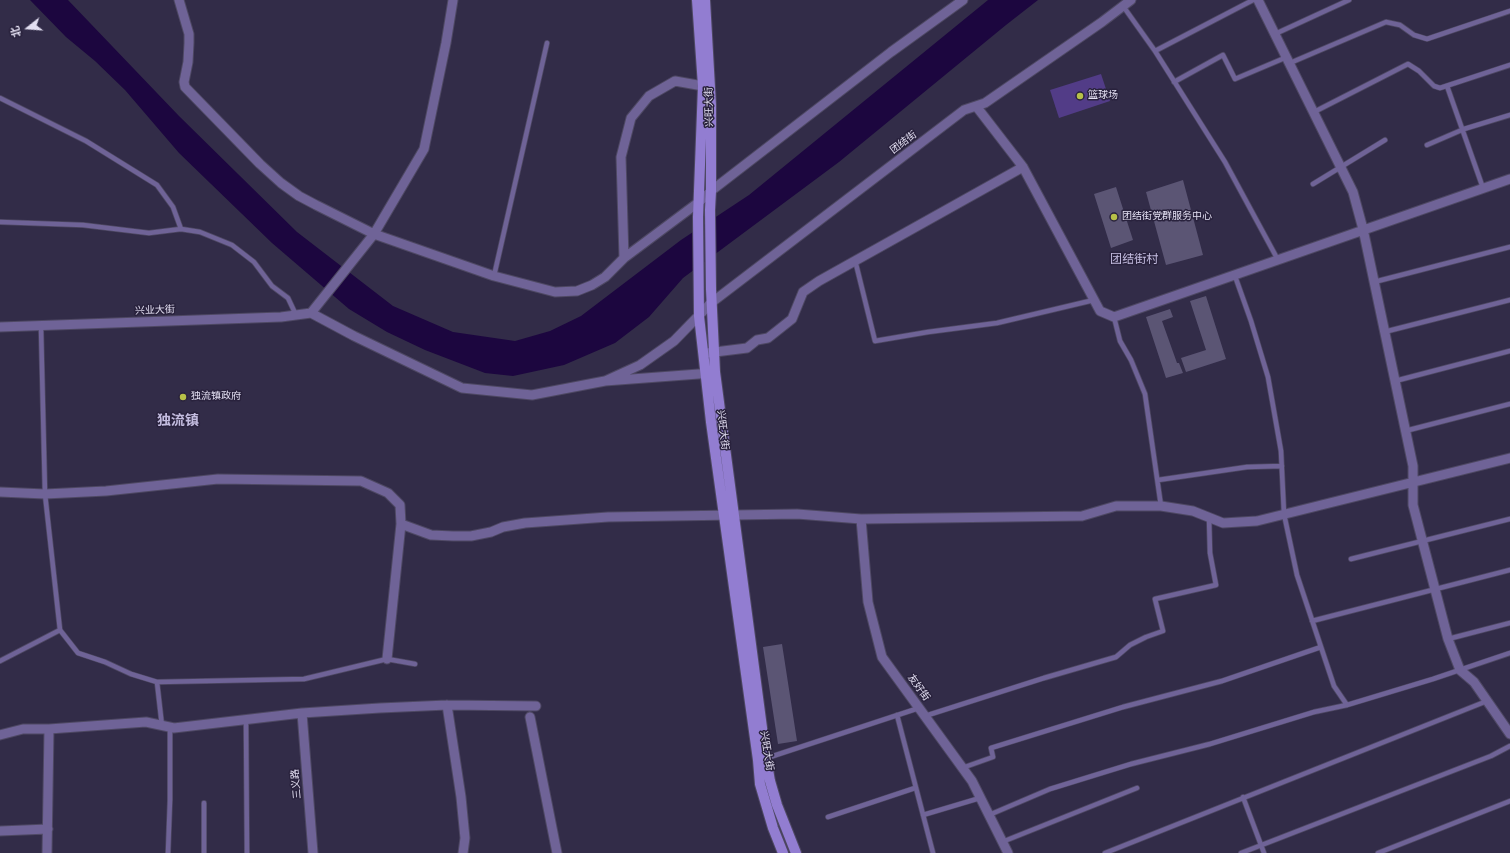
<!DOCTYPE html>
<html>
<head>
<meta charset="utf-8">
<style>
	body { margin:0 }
	#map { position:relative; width:1510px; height:853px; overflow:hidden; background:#322c48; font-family:"Source Sans 3","Noto Sans SC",sans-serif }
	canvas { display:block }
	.north { position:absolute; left:8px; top:8px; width:40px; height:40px; -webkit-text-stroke:3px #29223d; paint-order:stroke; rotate:253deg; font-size:11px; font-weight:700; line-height:16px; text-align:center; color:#e2def1 }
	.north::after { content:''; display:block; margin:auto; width:14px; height:18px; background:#e2def1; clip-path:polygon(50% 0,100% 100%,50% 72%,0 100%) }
</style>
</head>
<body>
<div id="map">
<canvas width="1510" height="853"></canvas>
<div class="north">北</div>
</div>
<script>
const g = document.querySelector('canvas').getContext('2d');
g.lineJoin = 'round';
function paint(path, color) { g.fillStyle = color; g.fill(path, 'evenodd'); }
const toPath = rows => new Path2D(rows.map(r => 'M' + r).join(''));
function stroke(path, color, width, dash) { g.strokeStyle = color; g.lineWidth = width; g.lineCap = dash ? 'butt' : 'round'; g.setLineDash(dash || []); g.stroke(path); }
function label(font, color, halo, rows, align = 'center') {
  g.font = font + ' "Source Sans 3","Noto Sans SC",sans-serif'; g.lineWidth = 3; g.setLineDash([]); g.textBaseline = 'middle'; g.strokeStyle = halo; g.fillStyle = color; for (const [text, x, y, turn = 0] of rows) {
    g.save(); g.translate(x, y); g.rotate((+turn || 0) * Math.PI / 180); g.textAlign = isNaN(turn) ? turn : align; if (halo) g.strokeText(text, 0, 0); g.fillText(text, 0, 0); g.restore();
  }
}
paint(toPath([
	[1101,74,1110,101,1059,118,1050,90]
]), '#523c87');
paint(toPath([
	[30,0,68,0,179,116,297,232,393,306,453,332,515,341,550,331,581,316,681,240,749,195,988,0,1038,0,1006,25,839,162,683,278,649,317,615,343,564,365,513,376,485,373,425,350,387,332,349,309,272,243,179,153,125,90,95,61,66,37]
]), '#1c063f');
paint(toPath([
	[1183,180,1203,255,1166,265,1146,192],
	[1116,187,1133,240,1111,248,1094,194],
	[1206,296,1226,359,1186,372,1181,358,1206,350,1190,301],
	[1170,309,1173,317,1162,321,1177,363,1179,363,1183,373,1166,378,1146,317],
	[782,644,797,741,778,744,763,647]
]), '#5b5574');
const lane = toPath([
	[1123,6,1155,51,1225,162,1278,260],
	[1275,34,1349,0],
	[1155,51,1253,0],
	[1290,63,1386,22,1400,25,1414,35,1427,39,1510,11],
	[1174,82,1223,55,1235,79,1287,57],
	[1447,86,1483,188],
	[0,98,86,141,157,185,173,207,181,229,200,232,232,245,254,262,272,286,288,298,296,315],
	[1314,112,1408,64,1419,71,1434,86,1440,88,1510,65],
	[1427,145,1464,129,1510,115],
	[1313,184,1385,140],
	[0,222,83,225,149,233,181,229],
	[855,260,875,341,928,332,997,323,1094,300],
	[494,276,547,43],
	[1235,276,1251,321,1268,377,1281,451,1284,514,1297,575,1334,686,1347,705],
	[1374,282,1510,247],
	[1114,317,1120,341,1131,360,1145,394,1161,506],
	[1384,332,1510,300],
	[1395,381,1510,351],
	[1405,431,1510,404],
	[1158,480,1247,467,1282,466],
	[1351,559,1510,519],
	[1312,621,1510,570],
	[60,630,78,653,105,662,131,674,157,682,304,679,387,659,415,664],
	[1448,639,1510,623],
	[0,661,60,630,45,494,41,327],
	[157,682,162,726],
	[897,715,933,853],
	[925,716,1044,678,1116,657,1130,645,1146,637,1163,631,1155,599,1216,585,1210,553,1209,517],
	[246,720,247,853],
	[767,758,919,708],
	[962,768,993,757,991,748,1123,707,1222,681,1321,647],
	[1243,797,1264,853],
	[923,815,980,798],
	[989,815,1050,789,1131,764,1210,744,1314,712,1347,705,1433,679,1510,653],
	[828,817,915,788],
	[1002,842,1137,788],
	[168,853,170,800,170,727],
	[204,853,204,803],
	[1105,853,1487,701],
	[1241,853,1491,756,1510,746],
	[1378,853,1510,801]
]);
const street = toPath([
	[179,0,189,34,189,43,188,62,184,82,185,87,260,164,281,183,299,196,316,205,374,234,494,276,555,292,577,291,592,285,605,277,624,258,699,202,711,191,891,52,963,0],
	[1258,0,1353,192,1363,229,1413,466,1413,505,1448,639,1460,670,1474,682,1510,734],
	[976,106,1023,167,1100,311,1114,317,1510,179],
	[624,258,621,157,631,118,649,96,675,81,703,86],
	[311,313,354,336,462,388,532,395,605,381,712,373],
	[311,313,374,234,424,149,446,43,453,0],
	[0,327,281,317,311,313],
	[707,353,747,348,757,340,768,338,792,319,803,292,819,281,1023,167],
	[605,381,640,365,674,341,711,303,964,110,985,103,1102,22,1131,0],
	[0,492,45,494,106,491,218,479,361,481,388,493,400,505,401,524,431,535,453,536,471,536,491,532,503,527,525,523,608,517,797,514,861,519,1082,516,1116,506,1161,506,1193,511,1223,523,1257,521,1510,458],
	[861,519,868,602,882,657,972,781,1008,853],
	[387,659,401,524],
	[447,705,461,797,465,838,463,853],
	[302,713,313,853],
	[530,717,557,853],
	[0,735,23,729,49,729,146,722,174,728,302,713,380,708,447,705,536,706],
	[0,831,48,829],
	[47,853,49,729]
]);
const secondary = toPath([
	[697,0,703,86,698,217,699,316,711,422,758,760,760,784,773,828,783,853],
	[705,0,711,105,711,191,710,210,711,289,715,372,766,758,770,781,777,805,796,853]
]);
stroke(lane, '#4e4863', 6);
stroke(street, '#4e4863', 11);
stroke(secondary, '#4e4863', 12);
stroke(lane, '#6f6397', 4.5);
stroke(street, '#6f6397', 9);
stroke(secondary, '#927dd1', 10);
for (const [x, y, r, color] of [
	[1080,96,4,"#b7c148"],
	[1114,217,4,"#b7c148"],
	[183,397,4,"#b7c148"]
]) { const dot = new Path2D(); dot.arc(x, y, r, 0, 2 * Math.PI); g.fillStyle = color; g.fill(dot); stroke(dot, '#29223d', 1.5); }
label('10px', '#e2def1', '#29223d', [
	["篮球场",1088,96],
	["团结街党群服务中心",1122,217],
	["独流镇政府",191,397]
], 'left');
label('10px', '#e2def1', '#29223d', [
	["兴旺大街",710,107,-91],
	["团结街",904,143,-37],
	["兴业大街",155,311,-2],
	["兴旺大街",722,430,83],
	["友好街",918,688,54],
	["兴旺大街",766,751,81],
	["三义路",297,784,-95]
]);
label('12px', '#c3bcdf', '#29223d', [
	["团结街村",1134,260]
]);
label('bold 14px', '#c3bcdf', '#29223d', [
	["独流镇",178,422]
]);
</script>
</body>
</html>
